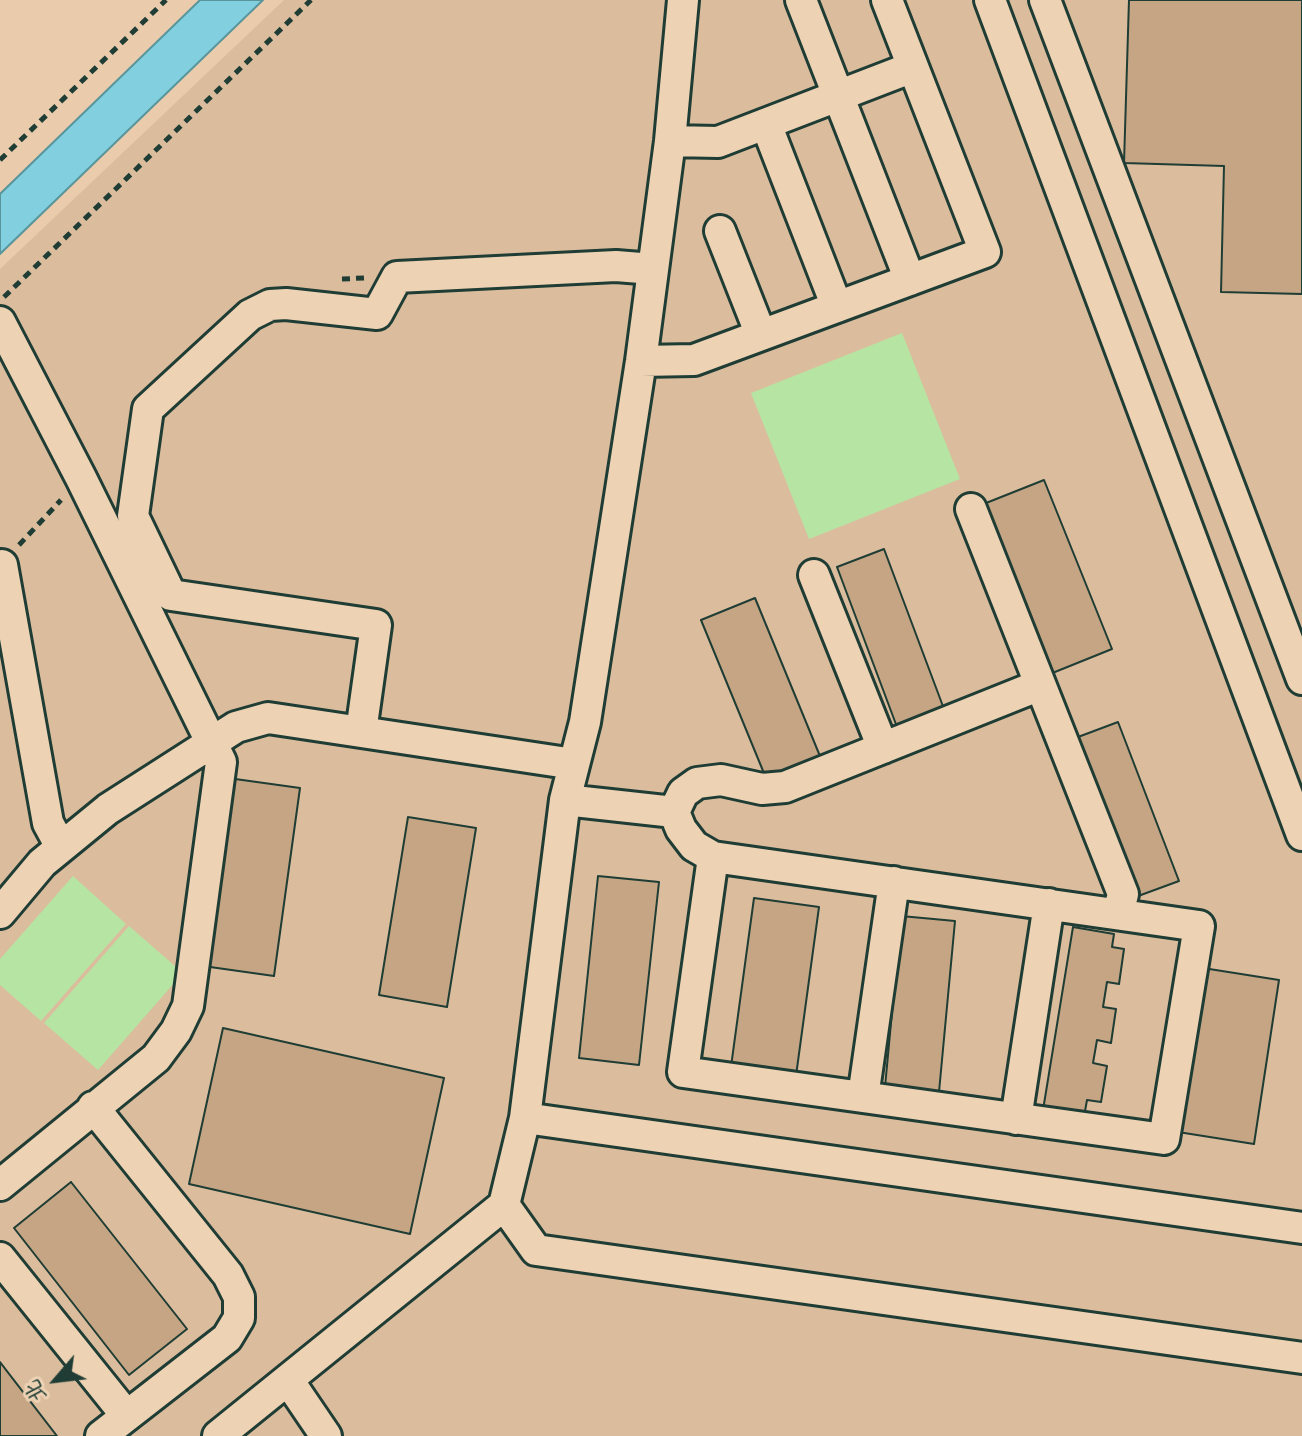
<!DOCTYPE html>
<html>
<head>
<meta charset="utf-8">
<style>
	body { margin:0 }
	#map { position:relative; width:1302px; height:1436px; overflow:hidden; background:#eaccad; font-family:Sriracha,"LXGW WenKai TC",sans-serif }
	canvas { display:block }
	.north { position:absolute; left:16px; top:1340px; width:80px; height:80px; -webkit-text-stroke:6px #edd2b4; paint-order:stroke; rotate:242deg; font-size:22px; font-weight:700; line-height:32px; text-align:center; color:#1f3d34 }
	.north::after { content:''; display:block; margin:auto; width:28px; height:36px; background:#1f3d34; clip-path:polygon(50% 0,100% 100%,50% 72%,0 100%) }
</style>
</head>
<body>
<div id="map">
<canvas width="1302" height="1436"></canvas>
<div class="north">北</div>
</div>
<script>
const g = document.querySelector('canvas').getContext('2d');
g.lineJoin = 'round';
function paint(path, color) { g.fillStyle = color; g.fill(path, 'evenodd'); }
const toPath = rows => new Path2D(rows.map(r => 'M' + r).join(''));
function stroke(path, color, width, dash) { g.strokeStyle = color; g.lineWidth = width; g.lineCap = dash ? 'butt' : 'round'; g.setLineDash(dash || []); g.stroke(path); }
paint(toPath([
	[284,0,1302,0,1302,1436,0,1436,0,269]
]), '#dbbd9e');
paint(toPath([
	[902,333,960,479,809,539,751,393],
	[73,876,126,924,41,1021,0,985,0,959],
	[129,926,183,973,98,1070,44,1023]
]), '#b6e4a3');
const water = toPath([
	[200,0,263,0,0,254,0,194,200,0]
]);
paint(water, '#82d0df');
stroke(water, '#5a959b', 2);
const building = toPath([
	[1129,0,1302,0,1302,294,1221,292,1224,166,1124,163,1129,0],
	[1044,480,1112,649,1045,676,976,507,1044,480],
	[884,549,947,717,900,735,837,567,884,549],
	[755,598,822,761,768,783,701,620,755,598],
	[1118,722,1179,881,1130,899,1070,740,1118,722],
	[228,778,300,788,274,976,203,966,228,778],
	[408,817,476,828,447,1007,379,995,408,817],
	[598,876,659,882,639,1065,579,1058,598,876],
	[754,898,819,907,795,1083,730,1074,754,898],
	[901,916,955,921,939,1092,885,1087,901,916],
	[1073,927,1114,934,1112,947,1124,949,1119,984,1107,982,1103,1007,1116,1009,1111,1043,1097,1040,1093,1063,1107,1066,1101,1102,1087,1100,1084,1117,1043,1110,1073,927],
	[1203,968,1279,980,1254,1144,1178,1132,1203,968],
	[223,1028,444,1078,410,1234,189,1184,223,1028],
	[71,1182,187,1329,129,1375,14,1228,71,1182],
	[0,1362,57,1436,0,1436,0,1362]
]);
paint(building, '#c5a583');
stroke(building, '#1f3d34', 2);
const minor = toPath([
	[801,0,910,280],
	[990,0,1302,835],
	[1045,0,1302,679],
	[766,124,837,307],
	[670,141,718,142,913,67],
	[720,231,761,335],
	[0,322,81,478,221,762,188,1006,176,1031,156,1058,0,1185],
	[641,361,694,360,985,252,887,0],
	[971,509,1123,894,1118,914],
	[2,565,48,823,61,847],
	[814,575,883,748],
	[361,732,376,625,171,595,133,516,148,409,250,315,270,305,286,304,377,314,397,277,616,266,653,269],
	[565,800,674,812],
	[713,857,683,1072,1164,1139,1199,926,713,857,694,846,681,829,674,812,683,793,697,783,721,780,762,789,785,787,1040,685],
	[0,913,42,863,108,809,236,727,268,718,574,764],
	[863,1097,894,882],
	[93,1107,228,1275,239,1297,239,1318,227,1338,101,1436],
	[525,1118,1302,1228],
	[1016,1119,1049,904],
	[504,1205,536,1250,1302,1358],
	[0,1258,126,1415],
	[288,1380,326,1436],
	[218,1436,504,1205,525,1118,565,800,585,722,641,361,670,141,683,0]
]);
stroke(minor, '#1f3d34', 36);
stroke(toPath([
	[0,160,166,0],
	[342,279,364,278],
	[4,297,311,0],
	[19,545,61,500]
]), '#1f3d34', 5, [8, 6]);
stroke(minor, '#edd2b4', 30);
</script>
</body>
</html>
